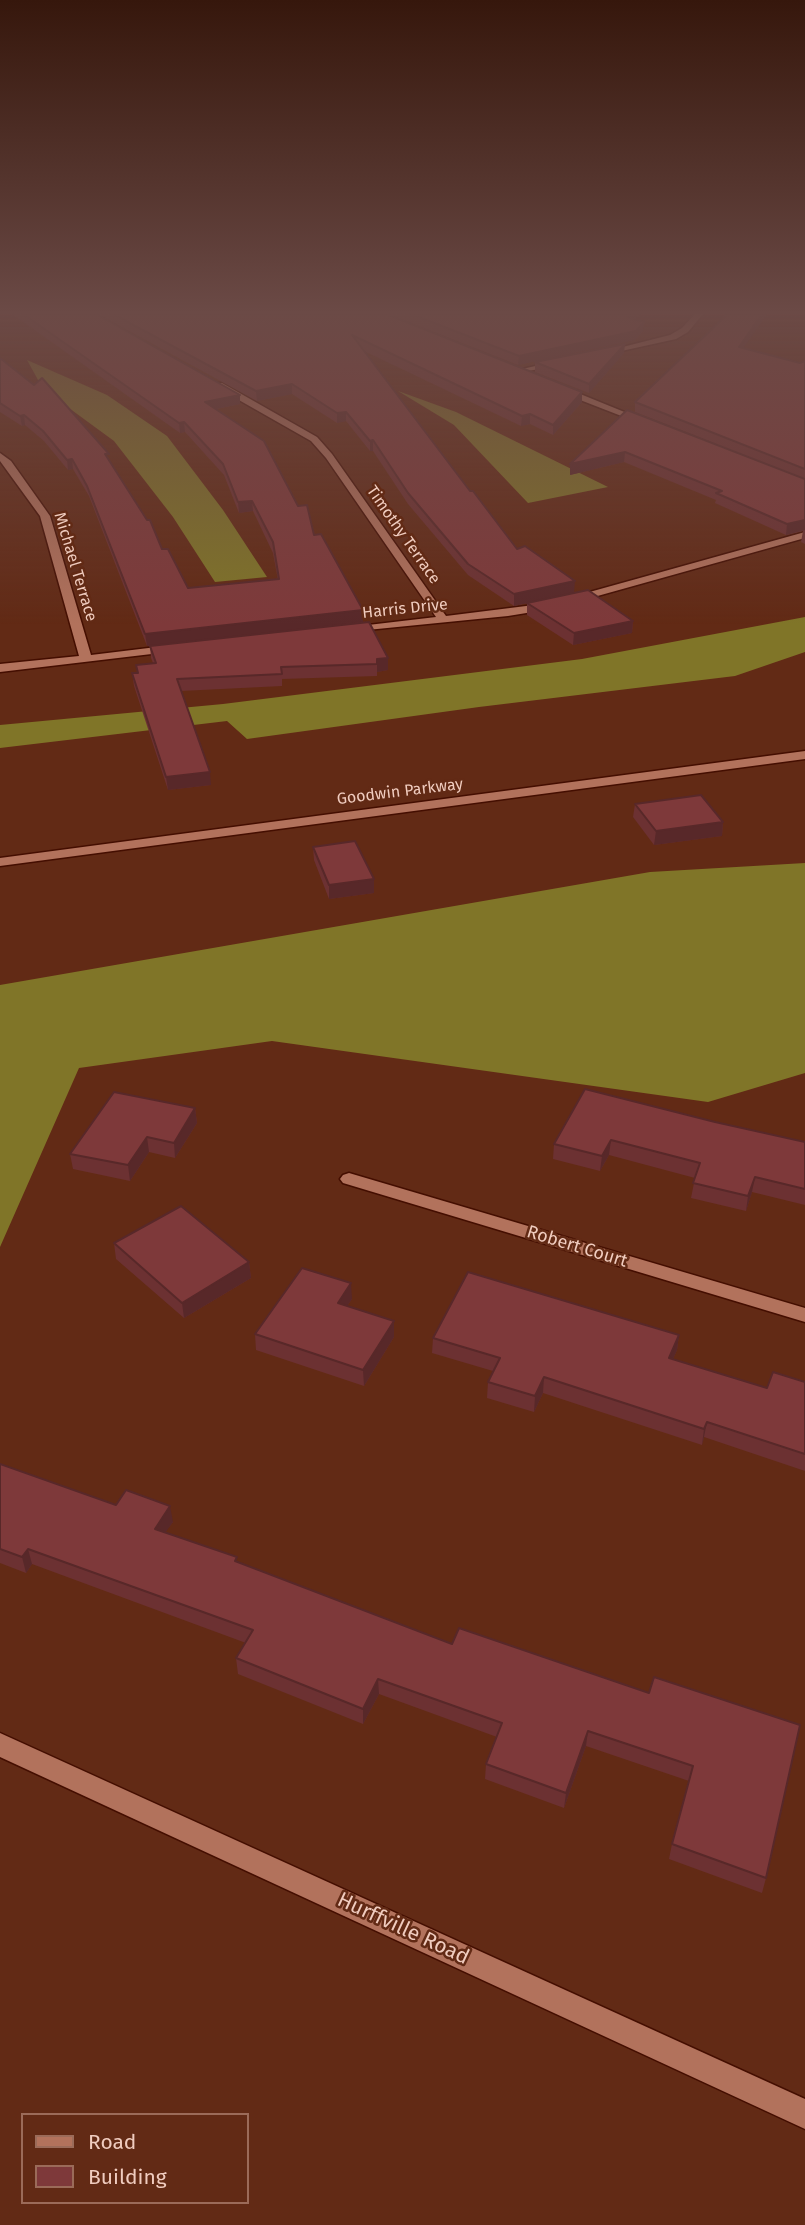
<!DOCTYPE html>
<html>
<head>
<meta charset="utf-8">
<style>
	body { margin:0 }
	#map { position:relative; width:805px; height:2225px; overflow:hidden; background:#622a15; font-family:"Fira Sans",sans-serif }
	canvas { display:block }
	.legend { position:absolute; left:21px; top:2113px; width:228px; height:91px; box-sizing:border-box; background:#622a15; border:2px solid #9b6b59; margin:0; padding:9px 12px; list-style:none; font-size:21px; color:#f0ccbf }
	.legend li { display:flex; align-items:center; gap:14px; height:35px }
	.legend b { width:35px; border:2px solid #9b6b59 }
</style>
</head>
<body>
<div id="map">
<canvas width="805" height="2225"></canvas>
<ul class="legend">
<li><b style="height:9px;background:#b2725c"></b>Road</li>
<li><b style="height:19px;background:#7e393a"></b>Building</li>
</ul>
</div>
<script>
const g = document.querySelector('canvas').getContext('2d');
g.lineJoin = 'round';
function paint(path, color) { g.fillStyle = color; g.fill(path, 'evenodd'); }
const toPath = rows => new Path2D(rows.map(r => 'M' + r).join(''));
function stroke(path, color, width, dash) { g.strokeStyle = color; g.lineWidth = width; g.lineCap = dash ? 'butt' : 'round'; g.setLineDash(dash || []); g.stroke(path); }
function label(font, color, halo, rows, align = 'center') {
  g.font = font + ' "Fira Sans",sans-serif'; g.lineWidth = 5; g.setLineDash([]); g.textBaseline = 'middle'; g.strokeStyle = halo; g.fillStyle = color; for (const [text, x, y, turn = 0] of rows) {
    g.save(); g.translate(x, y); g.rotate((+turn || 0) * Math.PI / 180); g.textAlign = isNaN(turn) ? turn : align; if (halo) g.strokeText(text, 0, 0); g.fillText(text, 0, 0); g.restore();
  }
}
paint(toPath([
	[27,360,107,395,167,436,223,510,267,577,215,582,173,517,114,441,43,389],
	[398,391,456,412,608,487,528,503,454,425],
	[805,617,805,652,735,676,479,707,247,739,227,721,0,748,0,725,223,704,582,659],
	[805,863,805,1073,708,1102,272,1041,79,1068,0,1247,0,985,650,872]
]), '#807528');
const minor = toPath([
	[695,314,703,314,688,332,676,339,603,355,599,353,670,335,682,328,695,314],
	[558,361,561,365,517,373,513,371,558,361],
	[216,383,222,383,317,437,332,454,446,616,550,603,805,532,805,538,551,609,508,616,347,632,345,630,351,627,436,617,326,458,311,441,216,387,216,383],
	[557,387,563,387,649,422,642,424,557,391,557,387],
	[0,453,11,461,50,516,91,655,173,645,179,649,177,651,0,672,0,664,79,656,40,516,0,461,0,453],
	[805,751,805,759,0,866,0,858,805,751],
	[349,1173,805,1308,805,1322,343,1183,340,1179,343,1175,349,1173],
	[0,1733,805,2099,805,2129,0,1757,0,1733]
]);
stroke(minor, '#440e00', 3);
paint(minor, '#b2725c');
paint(toPath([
	[12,314,96,314,240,404,217,409,314,535,363,610,363,622,369,622,388,670,377,672,377,676,282,679,282,686,181,691,211,785,168,790,134,686,132,673,137,673,136,665,153,663,151,658,150,646,147,646,89,496,73,469,68,470,44,441,25,425,22,426,0,412,0,358,110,462,162,549,188,588,278,580,273,553,253,511,239,513,224,475,185,432,180,433],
	[98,314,386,314,582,392,582,402,553,435,530,424,521,426,362,350,470,491,517,549,574,593,633,621,632,633,573,645,527,615,527,603,514,606,468,575,408,504,373,451,370,451,346,421,337,423,292,394,257,401],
	[388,314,540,314,635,319,643,331,635,340,518,365],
	[728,314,767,314,743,348,800,363,805,361,805,544,801,542,803,531,786,535,715,503,716,500,624,462,570,475,627,410,719,445,635,412,635,402],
	[624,353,589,393,535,372,535,362],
	[635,804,723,822,722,836,654,845,633,817],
	[313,847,374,879,374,893,329,899,314,860],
	[195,1108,197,1123,175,1158,149,1152,130,1181,73,1169,70,1154],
	[715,1122,805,1142,805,1205,752,1192,746,1211,691,1198,695,1178,609,1155,600,1171,553,1159,554,1144],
	[114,1243,249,1262,251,1278,184,1318,116,1259],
	[352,1299,347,1306,394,1337,364,1386,256,1350,255,1334],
	[679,1335,677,1350,673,1359,767,1388,805,1382,805,1471,704,1437,702,1445,543,1393,534,1412,487,1398,488,1382,493,1371,432,1353,433,1338],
	[0,1464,116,1505,173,1522,165,1532,238,1562,452,1644,649,1693,766,1878,762,1893,669,1859,672,1844,689,1781,586,1746,564,1808,485,1779,486,1764,497,1737,379,1694,363,1724,238,1674,236,1658,246,1643,32,1564,26,1573,0,1563]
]), '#6c3132');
paint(toPath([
	[631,314,641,314,627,326,627,317],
	[762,314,767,314,738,356,739,347],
	[644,322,643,331,635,340,518,365,519,356],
	[625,344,624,353,589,393,589,384],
	[292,384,292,394,257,401,256,391],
	[582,392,582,402,553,435,553,425],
	[240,395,240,404,206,411,205,402],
	[346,412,346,421,337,423,337,413],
	[530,414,530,424,521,426,522,416],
	[24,415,25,425,22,426,20,416],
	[184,422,185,432,180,433,179,423],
	[373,440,373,451,370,451,370,441],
	[625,452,624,462,570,475,570,464],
	[72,459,73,469,68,470,67,460],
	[252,501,253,511,239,513,238,502],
	[805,520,805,530,786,535,787,524],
	[575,581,574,593,514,606,514,594],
	[363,610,363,622,147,646,145,634],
	[633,621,632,633,573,645,574,633],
	[388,658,388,670,377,672,377,659],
	[210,772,211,785,168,790,166,777],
	[723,822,722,836,654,845,656,831],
	[374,879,374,893,329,899,329,885],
	[195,1108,197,1123,175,1158,174,1143],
	[147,1137,149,1152,130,1181,128,1165],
	[611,1140,609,1155,600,1171,602,1156],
	[755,1177,752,1192,746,1211,748,1196],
	[249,1262,251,1278,184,1318,182,1303],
	[351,1283,352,1299,338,1319,338,1303],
	[394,1321,394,1337,364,1386,363,1370],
	[679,1335,677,1350,667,1373,669,1358],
	[544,1377,543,1393,534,1412,535,1396],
	[707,1422,704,1437,702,1445,704,1429],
	[170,1506,173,1522,157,1544,155,1529],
	[28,1549,32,1564,26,1573,22,1557],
	[378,1679,379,1694,363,1724,363,1709],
	[588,1731,586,1746,564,1808,566,1793]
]), '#582829');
const building = toPath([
	[23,314,96,314,240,395,205,402,264,441,298,506,307,505,314,535,321,534,363,610,145,634,87,486,72,459,67,460,43,431,24,415,20,416,0,403,0,358,34,385,42,378,109,454,105,454,147,520,150,520,162,549,168,549,188,588,279,579,273,542,252,501,238,502,223,464,184,422,179,423,23,314],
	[113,314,386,314,582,392,553,425,530,414,522,416,352,335,470,491,473,491,517,549,525,546,575,581,514,594,468,564,408,493,373,440,370,441,346,412,337,413,292,384,256,391,113,314],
	[411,314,631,314,627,317,644,322,636,331,519,356,411,314],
	[728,314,762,314,739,347,800,363,805,361,805,469,635,402,728,314],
	[625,344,589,384,535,362,625,344],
	[627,410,805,479,805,520,787,524,716,493,722,491,625,452,570,464,627,410],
	[588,590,633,621,574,633,527,603,588,590],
	[369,622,388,658,377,659,377,664,281,667,282,674,177,679,210,772,166,777,132,673,138,673,136,665,156,663,150,646,369,622],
	[701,795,723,822,656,831,635,804,701,795],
	[355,841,374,879,329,885,313,847,355,841],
	[585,1089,715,1122,805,1142,805,1189,755,1177,748,1196,693,1183,700,1163,611,1140,602,1156,554,1144,585,1089],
	[114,1092,195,1108,174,1143,147,1137,128,1165,70,1154,114,1092],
	[181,1206,249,1262,182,1303,114,1243,181,1206],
	[302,1268,351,1283,338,1303,394,1321,363,1370,255,1334,302,1268],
	[468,1272,679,1335,669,1358,767,1388,773,1372,805,1382,805,1454,707,1422,704,1429,544,1377,535,1396,488,1382,500,1358,433,1338,468,1272],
	[0,1464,116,1505,126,1490,170,1506,155,1529,237,1557,235,1561,452,1644,459,1628,649,1693,654,1677,800,1725,766,1878,672,1844,693,1766,588,1731,566,1793,486,1764,502,1723,378,1679,363,1709,236,1658,253,1630,28,1549,22,1557,0,1549,0,1464]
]);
paint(building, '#7e393a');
stroke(building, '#582829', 2);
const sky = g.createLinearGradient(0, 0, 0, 625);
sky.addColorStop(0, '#36170c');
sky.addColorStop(0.5, '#6b4a46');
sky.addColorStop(1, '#6b4a4600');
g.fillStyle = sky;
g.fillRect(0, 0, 805, 625);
label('16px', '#f0ccbf', '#622a15', [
	["Timothy Terrace",403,535,55],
	["Michael Terrace",75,567,73],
	["Harris Drive",405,609,-6],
	["Goodwin Parkway",400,792,-7]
]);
label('18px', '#f0ccbf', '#622a15', [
	["Robert Court",577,1247,17]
]);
label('21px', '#f0ccbf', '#622a15', [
	["Hurffville Road",403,1929,25]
]);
</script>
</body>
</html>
